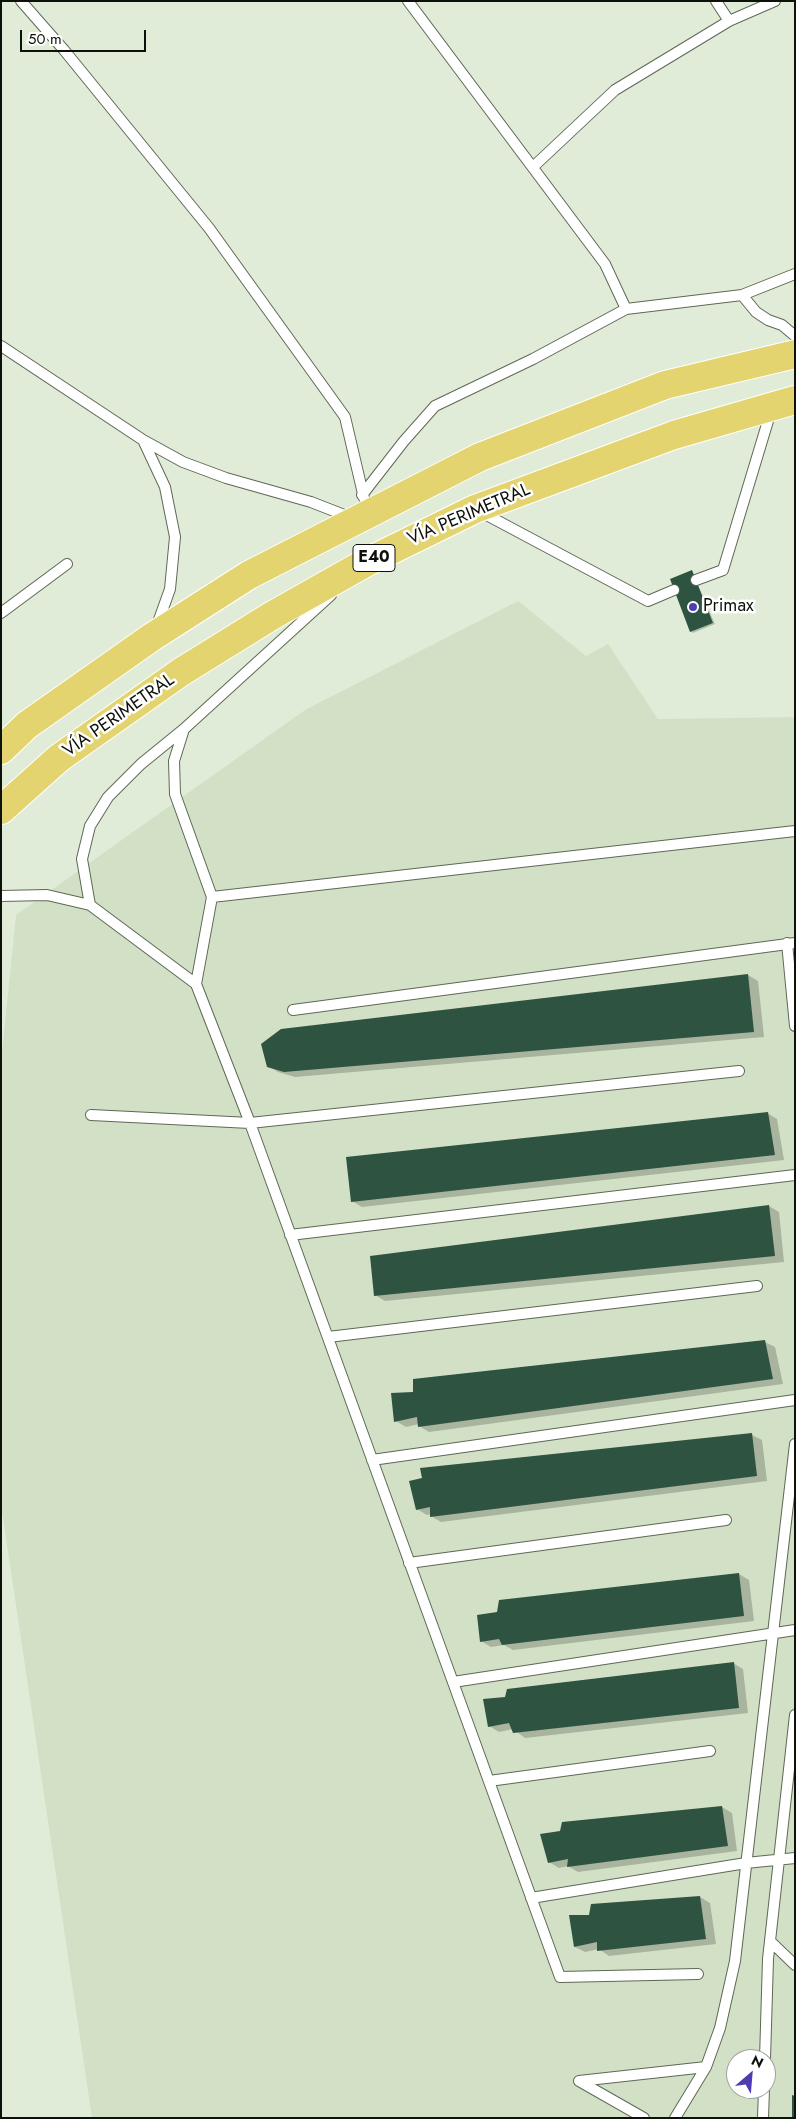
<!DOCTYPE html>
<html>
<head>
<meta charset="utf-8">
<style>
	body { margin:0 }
	#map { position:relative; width:796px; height:2119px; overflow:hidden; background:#e1ecd8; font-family:Jost,sans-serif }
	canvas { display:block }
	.frame { position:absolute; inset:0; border:2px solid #0d110a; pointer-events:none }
	.north { position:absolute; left:726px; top:2049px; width:50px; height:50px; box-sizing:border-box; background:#fff; border:1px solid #9ea09d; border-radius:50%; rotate:27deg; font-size:14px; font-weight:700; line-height:20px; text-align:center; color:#0d110a }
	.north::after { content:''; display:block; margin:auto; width:18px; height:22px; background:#4f3cb4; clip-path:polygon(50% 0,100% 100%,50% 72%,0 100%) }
	.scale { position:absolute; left:20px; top:30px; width:126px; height:22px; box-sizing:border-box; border:2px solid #0d110a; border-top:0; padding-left:6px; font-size:15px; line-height:18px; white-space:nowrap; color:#0d110a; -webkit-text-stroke:4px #fff; paint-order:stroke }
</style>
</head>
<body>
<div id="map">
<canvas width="796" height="2119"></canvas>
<div class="frame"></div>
<div class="north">N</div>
<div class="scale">50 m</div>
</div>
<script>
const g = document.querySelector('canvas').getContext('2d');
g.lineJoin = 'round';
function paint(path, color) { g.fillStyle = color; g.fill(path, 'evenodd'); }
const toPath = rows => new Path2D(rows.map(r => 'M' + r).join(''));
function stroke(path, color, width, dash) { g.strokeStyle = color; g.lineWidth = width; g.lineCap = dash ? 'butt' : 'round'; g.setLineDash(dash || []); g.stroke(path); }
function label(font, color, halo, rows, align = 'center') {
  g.font = font + ' Jost,sans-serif'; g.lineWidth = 5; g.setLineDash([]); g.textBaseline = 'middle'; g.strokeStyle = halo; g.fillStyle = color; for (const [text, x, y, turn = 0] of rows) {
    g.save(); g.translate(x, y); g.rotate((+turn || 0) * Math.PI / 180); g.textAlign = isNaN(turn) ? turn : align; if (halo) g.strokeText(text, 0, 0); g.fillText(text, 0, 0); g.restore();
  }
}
paint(toPath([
	[518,601,586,656,608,644,658,719,795,717,795,2118,92,2118,1,1504,1,1062,16,915,305,710],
	[736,2059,766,2059,766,2089,736,2089]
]), '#d2e1c6');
paint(toPath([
	[692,572,715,624,693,633,691,631],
	[748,975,758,981,764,1037,295,1077,278,1072,268,1066],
	[767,1113,777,1119,784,1160,362,1207,352,1201],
	[769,1206,779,1212,784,1262,385,1301,375,1295],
	[765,1342,775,1347,783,1384,429,1432,419,1426,419,1424,406,1427,396,1421,414,1393],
	[752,1435,762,1440,767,1481,441,1522,431,1516,431,1514,427,1515,417,1509],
	[739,1574,749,1580,754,1621,513,1650,504,1645,491,1647,481,1641,498,1613,500,1601],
	[733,1663,743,1669,748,1713,525,1738,513,1729,499,1732,489,1726],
	[722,1807,732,1813,737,1851,578,1872,568,1866,559,1868,549,1862],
	[700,1897,710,1903,716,1944,609,1956,599,1949,585,1952,575,1947]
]), '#0003');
paint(toPath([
	[692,570,713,623,690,632,670,579],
	[748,974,754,1032,284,1072,267,1067,261,1044,281,1029],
	[768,1112,775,1155,351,1202,346,1157],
	[769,1205,775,1256,374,1296,370,1256],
	[765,1340,773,1379,418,1427,417,1417,394,1422,391,1393,413,1392,413,1379],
	[752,1433,757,1476,430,1517,430,1507,416,1510,409,1481,422,1478,420,1468],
	[739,1573,744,1616,502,1645,499,1639,480,1642,477,1615,497,1612,499,1600],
	[734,1662,739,1708,513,1733,509,1723,488,1727,483,1699,505,1697,507,1689],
	[722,1806,728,1846,567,1867,568,1859,548,1863,540,1834,560,1831,562,1822],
	[700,1896,706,1939,597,1951,597,1942,574,1947,569,1915,589,1915,591,1904],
	[792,2095,795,2096,795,2118,792,2118]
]), '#2f5341');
const service = toPath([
	[21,1,64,50,209,228,345,417,364,498],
	[716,1,729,21],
	[533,167,615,90,729,21,775,1],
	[742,295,756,312,768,320,782,325,795,336],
	[626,309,742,295,795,274],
	[1,346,143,440,183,462,226,478,311,502,352,518],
	[143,440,165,487,175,537,170,589,156,628],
	[362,495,404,441,435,406,533,359,626,309,605,264,408,1],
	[481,512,648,601,674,590],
	[696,580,723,570,771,411],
	[331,595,184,729,174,761,175,794,212,897,196,984,250,1123,560,1977,698,1974],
	[1,613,67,564],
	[1,896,47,895,90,905,196,984],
	[212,897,795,831],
	[90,905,82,859,90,826,108,797,141,764,184,729],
	[787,943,795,1026],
	[293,1010,795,943],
	[91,1115,250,1123,739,1071],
	[290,1235,795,1175],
	[328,1337,757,1286],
	[372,1460,795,1400],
	[409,1563,726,1520],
	[453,1682,795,1630],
	[489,1781,710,1751],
	[531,1898,746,1863,795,1858],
	[770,1941,795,1965],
	[765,2059,768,1959,795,1715],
	[579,2081,706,2067],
	[579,2081,644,2118],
	[675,2118,706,2067,720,2028,735,1961,795,1444],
	[763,2118,764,2089]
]);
const trunk = toPath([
	[1,750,27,725,152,637,249,575,480,457,665,385,795,354],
	[1,810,59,758,181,672,273,615,367,562,475,509,674,435,795,400]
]);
stroke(service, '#5e6856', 12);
stroke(trunk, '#fff', 30);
stroke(service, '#fff', 10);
stroke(trunk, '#e4d46f', 28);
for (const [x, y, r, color] of [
	[693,607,5,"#4f3cb4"]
]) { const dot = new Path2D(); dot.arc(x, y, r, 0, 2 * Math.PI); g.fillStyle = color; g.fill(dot); stroke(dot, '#fff', 2); }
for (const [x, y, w] of [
	[374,558,42]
]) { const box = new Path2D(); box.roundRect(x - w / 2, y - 13.5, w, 27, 4); g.fillStyle = '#fff'; g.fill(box); stroke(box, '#0d110a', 1); }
label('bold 16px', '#0d110a', null, [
	["E40",374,558]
]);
label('18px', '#0d110a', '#fff', [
	["VÍA PERIMETRAL",469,515,-23],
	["VÍA PERIMETRAL",119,716,-35]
]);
label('18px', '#0d110a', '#fff', [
	["Primax",703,607]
], 'left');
</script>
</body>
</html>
